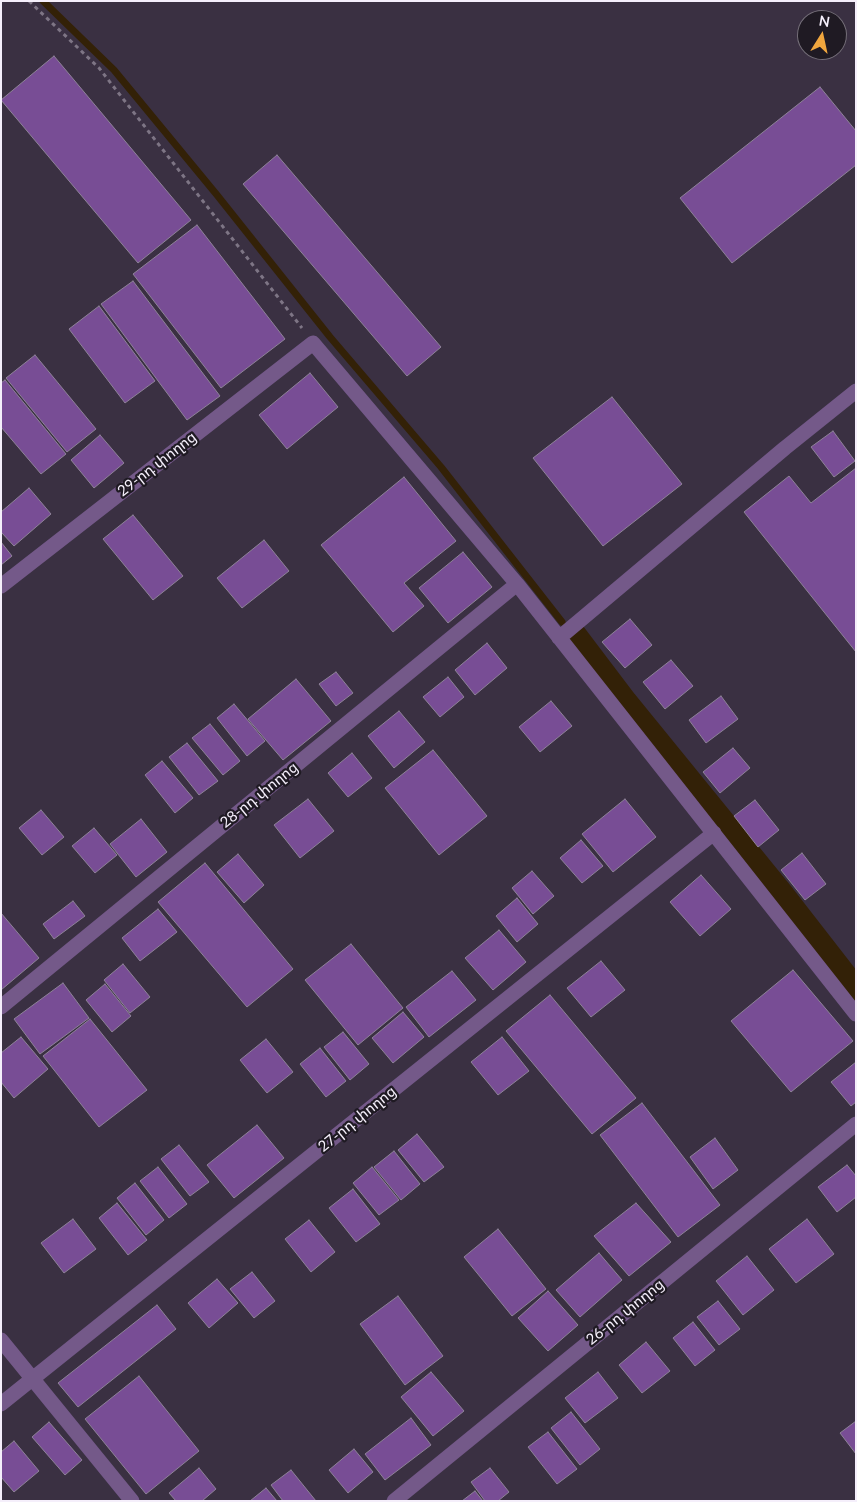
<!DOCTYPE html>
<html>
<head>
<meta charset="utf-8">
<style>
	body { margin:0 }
	#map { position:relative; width:857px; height:1502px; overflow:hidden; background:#3a3042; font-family:Lato,sans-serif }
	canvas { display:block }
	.frame { position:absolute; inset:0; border:2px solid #f5effb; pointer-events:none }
	.north { position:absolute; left:797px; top:10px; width:50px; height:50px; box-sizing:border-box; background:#1f1a23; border:1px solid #756f79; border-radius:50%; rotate:10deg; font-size:14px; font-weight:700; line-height:20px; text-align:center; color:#f5effb }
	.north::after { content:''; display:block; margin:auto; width:18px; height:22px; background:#f0a63e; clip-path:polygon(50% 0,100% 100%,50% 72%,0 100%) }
</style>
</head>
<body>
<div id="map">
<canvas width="857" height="1502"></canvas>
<div class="frame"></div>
<div class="north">N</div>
</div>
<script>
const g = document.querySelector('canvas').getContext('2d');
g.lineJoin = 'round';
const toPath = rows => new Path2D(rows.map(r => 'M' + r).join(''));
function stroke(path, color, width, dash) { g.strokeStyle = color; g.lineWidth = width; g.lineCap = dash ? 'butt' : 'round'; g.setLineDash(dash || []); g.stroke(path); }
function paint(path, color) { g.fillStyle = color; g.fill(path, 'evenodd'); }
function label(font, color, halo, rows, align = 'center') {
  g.font = font + ' Lato,"Noto Sans Armenian",sans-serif'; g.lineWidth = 4.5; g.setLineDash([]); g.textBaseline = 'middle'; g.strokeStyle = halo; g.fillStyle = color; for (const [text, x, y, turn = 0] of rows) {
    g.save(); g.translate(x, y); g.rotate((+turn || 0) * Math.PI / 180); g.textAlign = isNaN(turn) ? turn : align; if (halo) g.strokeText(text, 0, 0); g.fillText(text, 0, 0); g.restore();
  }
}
stroke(toPath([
	[43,1,114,70,217,195,330,337,441,467,562,622]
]), '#332107', 7);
stroke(toPath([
	[575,636,625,702,782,895,856,990]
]), '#332107', 25);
const building = toPath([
	[54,56,191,220,138,263,1,100,54,56],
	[820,87,856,131,856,165,732,263,680,198,820,87],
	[277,155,441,347,407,376,243,184,277,155],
	[197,225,285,339,221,388,133,274,197,225],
	[133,281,220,396,187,420,101,304,133,281],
	[99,306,155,381,125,403,69,329,99,306],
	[35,355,96,429,67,452,6,378,35,355],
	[310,373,338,407,287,449,259,415,310,373],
	[5,380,66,454,41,474,1,427,1,383,5,380],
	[612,397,682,484,603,546,533,458,612,397],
	[833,431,855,461,834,477,811,447,833,431],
	[100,435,124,463,94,488,71,460,100,435],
	[856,468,856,652,744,512,789,476,811,503,856,468],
	[404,477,456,541,404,583,424,606,393,632,321,545,404,477],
	[29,488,51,514,14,546,1,532,1,512,29,488],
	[133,515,183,576,153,600,103,539,133,515],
	[264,540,289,571,242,608,217,578,264,540],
	[1,542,12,556,1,565,1,542],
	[463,552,492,587,448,623,419,588,463,552],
	[630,619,652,645,625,668,602,642,630,619],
	[487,643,507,668,475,695,455,670,487,643],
	[671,660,693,686,665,709,643,682,671,660],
	[336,672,353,693,336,706,319,684,336,672],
	[448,677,464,697,440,717,423,697,448,677],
	[296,679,331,721,283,760,248,719,296,679],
	[721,696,738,719,706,743,689,720,721,696],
	[551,701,572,726,540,752,519,727,551,701],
	[234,704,265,741,247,756,217,718,234,704],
	[399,711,425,742,394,768,368,736,399,711],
	[210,724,240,761,223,775,192,738,210,724],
	[187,743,218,781,199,795,169,757,187,743],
	[733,748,750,768,720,793,703,772,733,748],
	[433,750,487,816,439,855,385,788,433,750],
	[352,753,372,778,348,797,328,773,352,753],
	[162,761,193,798,175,813,145,775,162,761],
	[308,799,334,831,300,858,274,825,308,799],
	[625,799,656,837,613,872,582,834,625,799],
	[755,800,779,830,758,847,734,816,755,800],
	[41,810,64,837,42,855,19,828,41,810],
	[141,819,167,852,136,877,110,844,141,819],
	[94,828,117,855,95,873,72,846,94,828],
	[581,840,603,866,582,883,560,858,581,840],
	[802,853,826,884,805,900,781,870,802,853],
	[238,854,264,885,244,903,217,872,238,854],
	[205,863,293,969,247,1007,158,902,205,863],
	[532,871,554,896,533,914,512,888,532,871],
	[701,875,731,909,700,936,670,902,701,875],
	[517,898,538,924,517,942,496,916,517,898],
	[73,901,85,916,54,939,43,924,73,901],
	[158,909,177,932,140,961,122,938,158,909],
	[1,913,39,958,1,990,1,913],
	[499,930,526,962,493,990,465,958,499,930],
	[351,944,403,1008,358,1045,305,980,351,944],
	[601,961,625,990,591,1017,567,988,601,961],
	[123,964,150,997,130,1013,104,980,123,964],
	[793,970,853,1041,791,1092,731,1021,793,970],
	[452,971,476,1000,429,1037,406,1007,452,971],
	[63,983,89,1018,40,1054,14,1019,63,983],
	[105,984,131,1016,112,1032,86,1000,105,984],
	[550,995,636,1098,592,1134,506,1031,550,995],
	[403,1012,424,1037,393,1063,372,1038,403,1012],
	[90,1019,147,1090,99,1127,43,1056,90,1019],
	[343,1032,369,1064,350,1080,324,1047,343,1032],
	[21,1037,48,1069,14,1098,1,1082,1,1053,21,1037],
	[502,1037,529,1071,498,1095,471,1062,502,1037],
	[266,1039,293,1072,267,1093,240,1060,266,1039],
	[320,1048,346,1081,326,1097,300,1064,320,1048],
	[856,1062,856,1102,851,1106,831,1082,856,1062],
	[642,1103,720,1205,678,1237,600,1135,642,1103],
	[257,1125,284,1158,234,1198,207,1165,257,1125],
	[417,1134,444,1167,424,1182,398,1150,417,1134],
	[715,1138,738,1170,713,1189,690,1157,715,1138],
	[179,1145,209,1182,190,1196,161,1159,179,1145],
	[394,1151,420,1184,401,1200,374,1167,394,1151],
	[847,1165,856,1176,856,1197,837,1212,818,1187,847,1165],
	[158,1167,187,1204,169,1218,140,1181,158,1167],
	[372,1167,399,1200,379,1215,353,1183,372,1167],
	[135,1183,164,1220,146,1235,117,1198,135,1183],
	[353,1189,380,1224,356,1242,329,1208,353,1189],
	[117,1203,147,1240,128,1255,99,1218,117,1203],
	[636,1203,671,1242,629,1276,594,1236,636,1203],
	[73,1219,96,1249,64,1273,41,1243,73,1219],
	[807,1219,834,1254,796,1283,769,1249,807,1219],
	[309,1220,335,1252,311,1272,285,1239,309,1220],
	[498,1229,546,1289,512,1316,464,1257,498,1229],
	[599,1253,622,1280,580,1317,556,1290,599,1253],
	[747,1256,774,1290,743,1315,716,1281,747,1256],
	[252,1272,275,1301,254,1318,230,1289,252,1272],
	[217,1279,238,1303,209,1328,188,1303,217,1279],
	[548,1291,578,1325,548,1351,518,1318,548,1291],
	[398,1296,443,1356,405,1385,360,1324,398,1296],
	[718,1301,740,1329,719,1345,697,1317,718,1301],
	[157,1305,176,1329,78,1407,58,1383,157,1305],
	[693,1322,715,1350,695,1366,673,1338,693,1322],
	[646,1342,670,1371,642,1393,619,1365,646,1342],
	[431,1372,464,1411,433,1436,401,1397,431,1372],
	[598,1372,618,1398,585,1423,565,1398,598,1372],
	[139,1376,199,1451,146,1494,85,1419,139,1376],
	[571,1412,600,1449,580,1465,551,1428,571,1412],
	[411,1418,431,1445,385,1480,365,1454,411,1418],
	[856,1421,856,1454,840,1433,856,1421],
	[49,1422,82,1460,65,1475,32,1437,49,1422],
	[548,1432,577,1469,557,1484,528,1447,548,1432],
	[14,1441,39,1471,14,1492,1,1477,1,1452,14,1441],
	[354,1449,373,1472,348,1493,329,1470,354,1449],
	[199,1468,216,1489,202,1501,176,1501,169,1493,199,1468],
	[490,1468,509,1492,498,1501,485,1501,471,1482,490,1468],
	[291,1470,316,1501,283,1501,271,1485,291,1470],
	[266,1488,277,1501,250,1501,266,1488],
	[475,1491,483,1501,462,1501,475,1491]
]);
paint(building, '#784d95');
stroke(building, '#8e8298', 1);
stroke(toPath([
	[29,1,99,68,302,328]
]), '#7e7585', 3, [4, 4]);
stroke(toPath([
	[1,586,313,343,517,584,856,1014],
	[559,638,785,448,856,391],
	[1,1007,517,584],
	[1,1340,132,1501],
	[1,1404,714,833],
	[394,1501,856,1124]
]), '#745989', 15);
label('15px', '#f5effb', '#1f1a23', [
	["29-րդ փողոց",157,464,-38],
	["28-րդ փողոց",259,795,-39],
	["27-րդ փողոց",357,1119,-39],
	["26-րդ փողոց",625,1312,-39]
]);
</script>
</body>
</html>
